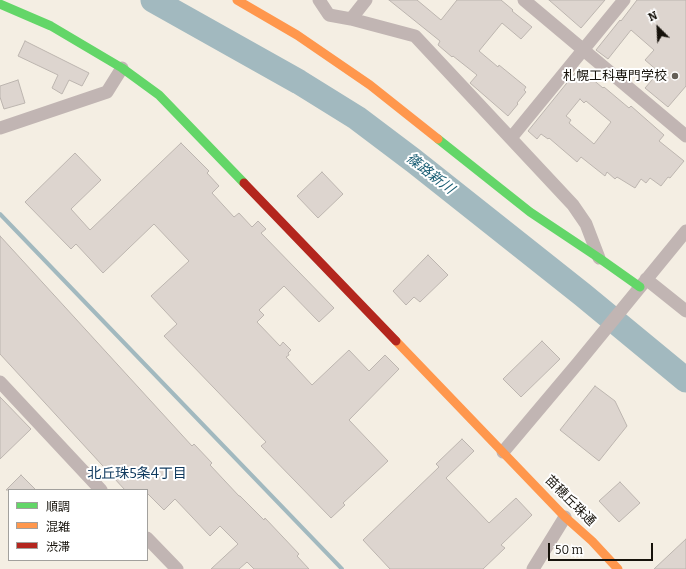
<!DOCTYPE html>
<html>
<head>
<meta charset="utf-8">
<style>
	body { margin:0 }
	#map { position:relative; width:686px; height:569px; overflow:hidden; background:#f4eee3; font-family:Bitter,"Noto Sans JP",serif }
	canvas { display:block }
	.legend { position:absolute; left:8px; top:489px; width:140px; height:72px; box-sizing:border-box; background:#fff; border:1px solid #a2a09d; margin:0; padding:5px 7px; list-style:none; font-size:12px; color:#16120b }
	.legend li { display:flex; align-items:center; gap:8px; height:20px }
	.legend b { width:20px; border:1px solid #a2a09d }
	.north { position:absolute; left:638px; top:8px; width:40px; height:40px; -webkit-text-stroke:3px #fff; paint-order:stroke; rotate:336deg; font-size:11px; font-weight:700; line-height:16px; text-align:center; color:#16120b }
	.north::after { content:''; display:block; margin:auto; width:14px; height:18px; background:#16120b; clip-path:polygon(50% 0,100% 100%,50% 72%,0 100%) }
	.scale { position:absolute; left:548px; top:543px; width:105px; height:18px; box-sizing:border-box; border:2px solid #16120b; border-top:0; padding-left:5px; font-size:12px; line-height:14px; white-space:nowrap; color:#16120b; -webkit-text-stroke:3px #fff; paint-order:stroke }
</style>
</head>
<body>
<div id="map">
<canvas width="686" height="569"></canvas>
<ul class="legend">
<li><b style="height:5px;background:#63d668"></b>順調</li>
<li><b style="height:5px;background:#ff974d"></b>混雑</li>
<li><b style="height:5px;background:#b3261e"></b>渋滞</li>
</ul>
<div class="north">N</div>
<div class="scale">50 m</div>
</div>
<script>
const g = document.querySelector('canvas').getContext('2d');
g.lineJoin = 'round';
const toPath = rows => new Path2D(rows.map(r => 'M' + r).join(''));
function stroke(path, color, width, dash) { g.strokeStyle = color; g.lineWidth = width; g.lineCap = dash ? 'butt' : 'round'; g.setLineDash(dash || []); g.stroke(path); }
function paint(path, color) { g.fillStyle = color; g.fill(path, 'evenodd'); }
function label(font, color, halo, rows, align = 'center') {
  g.font = font + ' Bitter,"Noto Sans JP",serif'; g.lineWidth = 4; g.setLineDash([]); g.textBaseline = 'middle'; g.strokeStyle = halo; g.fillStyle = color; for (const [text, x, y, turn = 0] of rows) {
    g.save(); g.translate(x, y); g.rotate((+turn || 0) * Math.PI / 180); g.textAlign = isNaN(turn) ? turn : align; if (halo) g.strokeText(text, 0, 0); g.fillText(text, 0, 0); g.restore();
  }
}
stroke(toPath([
	[0,214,342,569]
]), '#a2b9bf', 4);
stroke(toPath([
	[153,0,299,82,357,118,414,161,583,295,686,380]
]), '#a2b9bf', 25);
const building = toPath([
	[389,0,417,0,441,20,457,0,501,0,513,10,512,11,532,27,521,39,502,23,479,51,498,67,499,65,526,87,524,90,526,92,517,103,518,104,508,116,470,83,477,75,453,56,452,57,438,45,440,41,389,0],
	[549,0,605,0,581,28,549,0],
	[637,0,686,0,686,86,668,107,645,88,659,72,645,60,654,50,631,30,608,59,596,50,620,20,621,21,637,0],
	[25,41,89,73,82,86,69,80,62,94,52,88,58,75,18,56,25,41],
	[579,68,603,88,604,87,629,108,631,106,664,135,659,141,684,161,670,178,668,177,661,186,650,178,646,183,641,179,635,188,617,177,615,179,607,172,605,176,581,157,577,162,549,138,548,139,541,134,537,139,528,131,579,68],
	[580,99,584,103,586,101,611,122,594,144,569,123,571,120,566,116,580,99],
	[18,80,25,103,4,109,0,97,0,86,18,80],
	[181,143,209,171,207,173,219,186,212,193,234,217,239,213,252,227,258,221,266,229,261,233,334,308,319,322,284,286,259,310,264,315,257,322,280,346,283,342,291,350,288,353,289,355,286,357,312,385,349,350,369,371,385,355,399,369,349,420,388,461,343,503,345,505,331,518,261,446,266,442,164,336,177,324,151,296,189,261,154,224,103,273,76,244,71,249,25,202,75,153,101,180,71,209,90,230,181,143],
	[322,172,343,194,318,218,297,196,322,172],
	[0,236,192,446,194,444,212,463,210,465,239,496,240,496,264,520,265,518,299,554,297,556,309,569,254,569,247,562,239,569,211,569,238,544,220,526,210,536,175,499,164,510,147,493,147,490,125,490,0,354,0,236],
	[428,255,448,275,420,302,414,297,406,305,393,291,428,255],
	[542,341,560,359,521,397,503,379,542,341],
	[595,386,615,401,627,426,599,461,560,430,595,386],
	[0,397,31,429,0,459,0,397],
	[462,439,474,451,446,478,489,523,516,498,532,515,501,545,505,548,483,569,390,569,363,540,439,467,436,464,462,439],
	[21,475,36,490,6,490,21,475],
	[620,482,640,503,619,522,599,501,620,482],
	[686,539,686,569,654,569,686,539]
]);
paint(building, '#ddd5cf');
stroke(building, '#bcb5af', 1);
stroke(toPath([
	[319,0,329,15,351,19,415,36,573,205,586,224,599,258],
	[524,0,686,136],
	[351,19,366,0],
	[0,128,107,92,122,68],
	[511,138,624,0],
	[646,279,686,311],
	[0,382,101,490],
	[503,452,578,363,686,231],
	[147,538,177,569],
	[533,569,565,517]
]), '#c1b5b3', 13);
stroke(toPath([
	[0,4,51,26,122,68,159,95,244,183],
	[438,139,530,212,599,258,640,287]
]), '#63d668', 9);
stroke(toPath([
	[237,0,297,35,370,85,438,139],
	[396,341,565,517,592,541,618,569]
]), '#ff974d', 9);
stroke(toPath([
	[244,183,396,341]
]), '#b3261e', 9);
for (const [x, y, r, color] of [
	[675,76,4,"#645f57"]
]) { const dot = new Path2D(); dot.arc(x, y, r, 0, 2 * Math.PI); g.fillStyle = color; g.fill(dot); stroke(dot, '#fff', 1.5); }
label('13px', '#16120b', '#fff', [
	["札幌工科専門学校",667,76]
], 'right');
label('13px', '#16120b', '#fff', [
	["苗穂丘珠通",570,501,45]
]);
label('italic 14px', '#195d73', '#fff', [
	["篠路新川",430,174,38]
]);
label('14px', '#0e385d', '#fff', [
	["北丘珠5条4丁目",137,474]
]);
</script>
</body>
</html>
